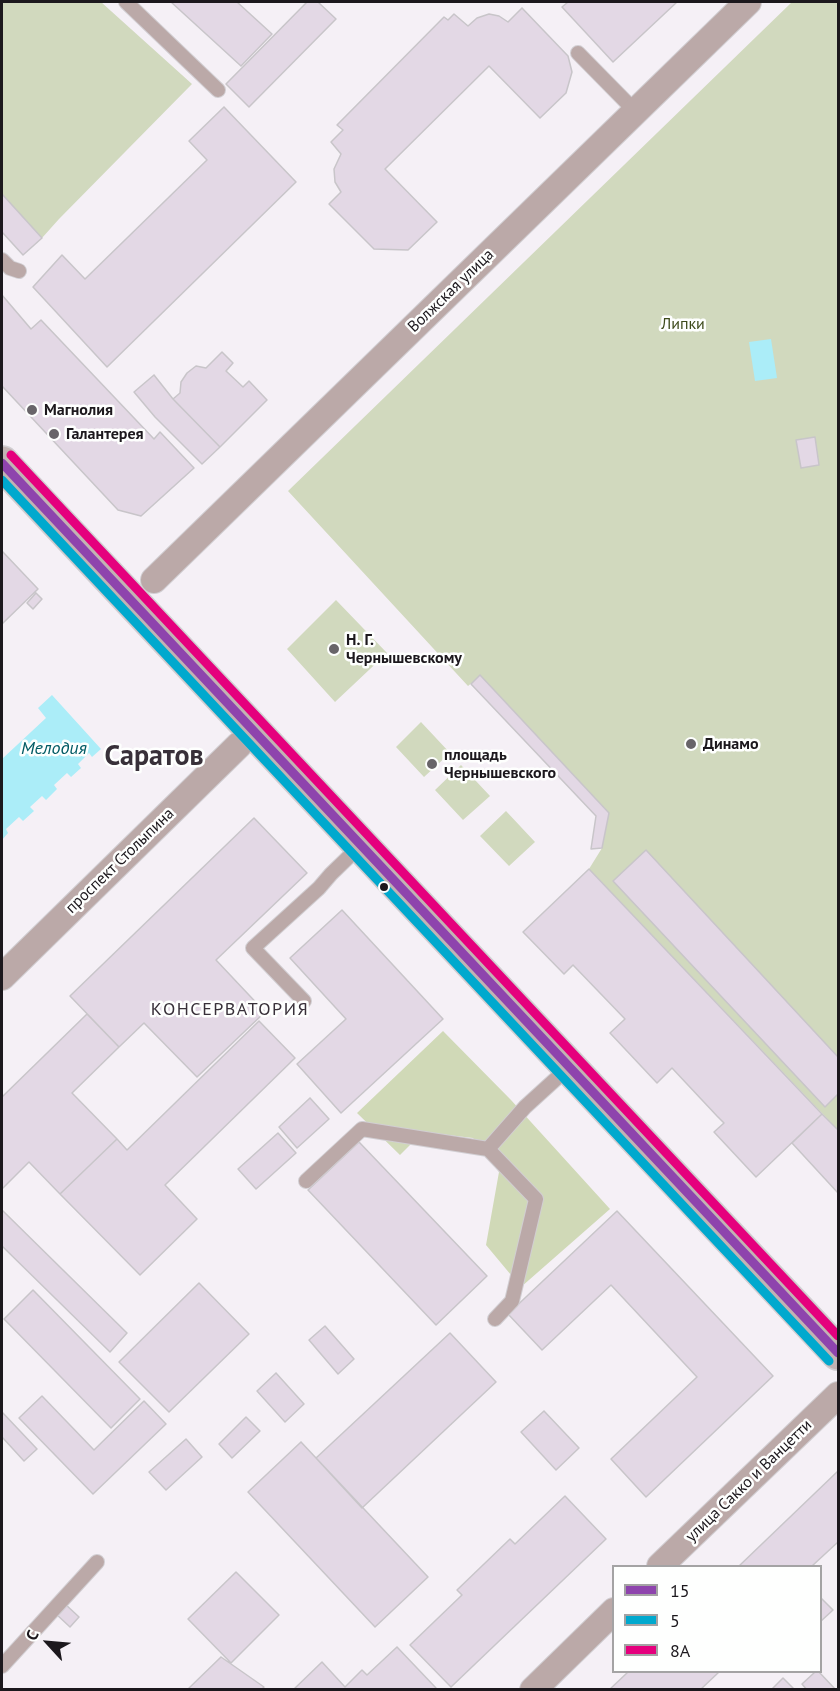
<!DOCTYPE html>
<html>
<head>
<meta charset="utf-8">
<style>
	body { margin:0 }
	#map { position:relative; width:840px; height:1691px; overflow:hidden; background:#f5f0f6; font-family:"PT Sans",sans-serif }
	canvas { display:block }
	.frame { position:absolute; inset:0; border:3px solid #1c181d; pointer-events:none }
	.legend { position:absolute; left:612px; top:1565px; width:210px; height:108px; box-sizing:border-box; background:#fefffe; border:2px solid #a4a3a4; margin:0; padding:8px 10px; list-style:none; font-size:18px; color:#1c181d }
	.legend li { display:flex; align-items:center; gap:12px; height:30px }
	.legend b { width:30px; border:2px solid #a4a3a4 }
	.north { position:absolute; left:18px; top:1613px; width:60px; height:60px; -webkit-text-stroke:4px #fefffe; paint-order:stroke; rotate:296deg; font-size:16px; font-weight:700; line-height:24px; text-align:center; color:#1c181d }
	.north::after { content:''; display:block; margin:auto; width:21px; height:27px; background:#1c181d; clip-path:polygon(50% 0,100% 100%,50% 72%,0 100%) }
</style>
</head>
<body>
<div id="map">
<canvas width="840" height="1691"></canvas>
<div class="frame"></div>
<ul class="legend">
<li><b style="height:8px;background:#8e44ad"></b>15</li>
<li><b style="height:8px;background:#00a9ce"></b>5</li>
<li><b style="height:8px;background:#e5007d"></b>8А</li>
</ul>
<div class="north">С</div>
</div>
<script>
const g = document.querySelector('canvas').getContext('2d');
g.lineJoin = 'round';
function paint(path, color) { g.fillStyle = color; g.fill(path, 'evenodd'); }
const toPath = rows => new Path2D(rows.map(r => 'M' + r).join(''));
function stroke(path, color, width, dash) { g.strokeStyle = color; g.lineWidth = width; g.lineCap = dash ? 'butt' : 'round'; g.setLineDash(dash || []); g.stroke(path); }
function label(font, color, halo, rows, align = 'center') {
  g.font = font + ' "PT Sans",sans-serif'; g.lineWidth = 5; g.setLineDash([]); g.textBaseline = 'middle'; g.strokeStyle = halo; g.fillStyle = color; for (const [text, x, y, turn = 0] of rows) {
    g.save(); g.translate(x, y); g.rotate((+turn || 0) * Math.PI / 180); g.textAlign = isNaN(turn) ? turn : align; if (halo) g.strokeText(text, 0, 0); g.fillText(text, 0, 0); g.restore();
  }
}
paint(toPath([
	[2,2,101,2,192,84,59,219,42,238,2,194],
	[792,2,838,2,838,1130,589,869,602,848,609,813,480,676,468,686,288,491],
	[336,600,387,653,335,702,287,649],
	[421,722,450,753,424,777,396,747],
	[461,765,490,796,463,820,435,790],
	[506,811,535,842,509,866,480,836]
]), '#d1d9be');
paint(toPath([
	[443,1031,511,1100,610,1209,521,1287,486,1245,499,1172,473,1138,423,1132,400,1155,357,1113]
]), '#d0d9b7');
paint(toPath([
	[771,339,777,378,755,381,749,342],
	[52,695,101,749,92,757,89,753,78,764,81,768,71,777,67,773,54,785,57,789,46,800,42,796,30,807,34,811,23,821,19,817,6,829,8,833,2,840,2,759,46,718,38,708]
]), '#abedf8');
const building = toPath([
	[171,2,237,2,272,34,241,66,171,2],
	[307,2,318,2,336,19,249,107,226,84,307,2],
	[568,2,677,2,613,62,562,7,568,2],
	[522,8,568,56,572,72,566,93,540,118,489,66,385,169,437,222,408,250,374,249,329,204,341,192,335,182,334,169,341,154,331,142,343,130,337,125,444,17,448,20,454,14,468,26,477,18,489,14,499,16,508,22,522,8],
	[224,107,296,182,107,367,33,287,62,255,85,279,207,160,189,141,224,107],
	[2,194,42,238,23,255,2,232,2,194],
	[2,295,31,329,41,320,154,439,160,432,194,468,141,516,118,510,2,386,2,295],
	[222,352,233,363,226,371,243,387,249,381,267,400,220,447,173,399,180,393,181,382,187,373,196,366,206,368,222,352],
	[154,375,173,399,220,447,202,464,155,417,134,392,154,375],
	[815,437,819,465,801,468,796,440,815,437],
	[2,551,38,589,2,624,2,551],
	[36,593,42,599,33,609,27,603,36,593],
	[480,675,609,813,602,848,591,849,596,816,471,684,480,675],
	[254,818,307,873,216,960,265,1012,197,1077,144,1023,119,1047,70,996,254,818],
	[646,850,838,1057,838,1094,825,1107,613,881,646,850],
	[589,869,822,1114,756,1177,714,1132,724,1123,717,1116,672,1068,657,1083,610,1033,625,1019,573,965,564,974,523,932,589,869],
	[342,910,443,1019,341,1113,297,1064,346,1019,290,958,342,910],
	[87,1014,119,1047,72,1093,117,1139,60,1194,29,1162,2,1189,2,1097,87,1014],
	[259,1021,295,1058,165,1185,197,1219,140,1275,60,1194,117,1139,127,1150,259,1021],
	[310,1098,329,1119,297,1148,279,1127,310,1098],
	[822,1114,838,1130,838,1193,792,1143,822,1114],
	[278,1133,296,1153,256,1189,238,1169,278,1133],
	[359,1142,487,1276,436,1325,308,1190,359,1142],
	[2,1210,127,1333,110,1352,2,1246,2,1210],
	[617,1211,773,1376,646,1497,611,1459,697,1377,611,1285,542,1350,508,1314,617,1211],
	[199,1283,249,1334,169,1412,119,1362,199,1283],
	[33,1290,140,1399,111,1428,4,1319,33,1290],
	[325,1326,354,1359,338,1374,309,1340,325,1326],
	[450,1333,496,1382,362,1508,316,1458,450,1333],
	[276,1373,304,1404,285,1422,257,1391,276,1373],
	[42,1396,94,1450,144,1401,166,1424,93,1494,19,1418,42,1396],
	[544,1411,579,1448,556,1470,521,1432,544,1411],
	[2,1412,37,1449,24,1461,2,1437,2,1412],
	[246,1417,260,1431,232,1458,219,1444,246,1417],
	[186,1439,202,1457,166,1490,149,1472,186,1439],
	[301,1442,428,1577,375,1627,248,1492,301,1442],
	[838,1471,838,1542,812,1566,739,1566,838,1471],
	[565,1496,606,1539,451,1687,410,1645,462,1595,457,1590,510,1539,515,1544,565,1496],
	[236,1572,279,1615,231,1663,188,1619,236,1572],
	[820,1597,833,1610,820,1622,820,1597],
	[64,1603,79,1617,70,1627,55,1613,64,1603],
	[397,1647,436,1688,435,1690,293,1690,322,1662,345,1687,362,1670,367,1675,397,1647],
	[221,1657,264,1687,261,1690,187,1690,221,1657],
	[628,1672,719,1672,700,1690,609,1690,628,1672],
	[815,1672,819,1672,836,1690,807,1690,802,1684,815,1672],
	[783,1678,795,1690,771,1690,783,1678]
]);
paint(building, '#e3d8e5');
stroke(building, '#c8c5c9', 1.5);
const lane = toPath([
	[126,2,218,90],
	[578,53,635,111],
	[2,260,10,268,19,271],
	[304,1001,253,948,319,888,331,874,361,845],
	[488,1149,525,1107,569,1067],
	[306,1181,362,1129,488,1149,536,1199,512,1301,495,1319],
	[2,1666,97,1562]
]);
const street = toPath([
	[154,580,748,2],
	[2,977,239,745],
	[660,1566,838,1395],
	[533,1690,614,1611]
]);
const secondary = toPath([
	[2,463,838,1353]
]);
stroke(lane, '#d1ced2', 16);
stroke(street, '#d1ced2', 28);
stroke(secondary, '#d1ced2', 36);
stroke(lane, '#bba9a8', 14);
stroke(street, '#bba9a8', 26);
stroke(secondary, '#c2b3b3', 33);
stroke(toPath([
	[2,463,838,1353]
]), '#8e44ad', 9);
stroke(toPath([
	[2,480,829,1361]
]), '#00a9ce', 9);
stroke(toPath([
	[11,455,838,1336]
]), '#e5007d', 9);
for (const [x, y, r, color] of [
	[32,410,6,"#686469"],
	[54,434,6,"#686469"],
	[334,649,6,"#686469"],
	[691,744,6,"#686469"],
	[432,764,6,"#686469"],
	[384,887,5,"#1c181d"]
]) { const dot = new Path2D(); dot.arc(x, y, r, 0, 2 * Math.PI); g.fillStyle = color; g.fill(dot); stroke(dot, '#fefffe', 2); }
label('16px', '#1c181d', '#fefffe', [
	["Волжская улица",451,291,-44],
	["проспект Столыпина",120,861,-44],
	["улица Сакко и Ванцетти",749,1481,-44]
]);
label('16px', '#3c4a19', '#fefffe', [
	["Липки",683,324]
]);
label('bold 16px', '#1c181d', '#fefffe', [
	["Магнолия",44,410],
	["Галантерея",66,434],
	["Н. Г.",346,640],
	["Чернышевскому",346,658],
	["Динамо",703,744],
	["площадь",444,755],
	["Чернышевского",444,773]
], 'left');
label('italic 18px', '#005a64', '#fefffe', [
	["Мелодия",54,749]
]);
g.letterSpacing = '1.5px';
label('18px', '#383039', '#fefffe', [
	["КОНСЕРВАТОРИЯ",230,1010]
]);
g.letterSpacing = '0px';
label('bold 28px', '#383039', '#fefffe', [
	["Саратов",154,757]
]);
</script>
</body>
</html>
